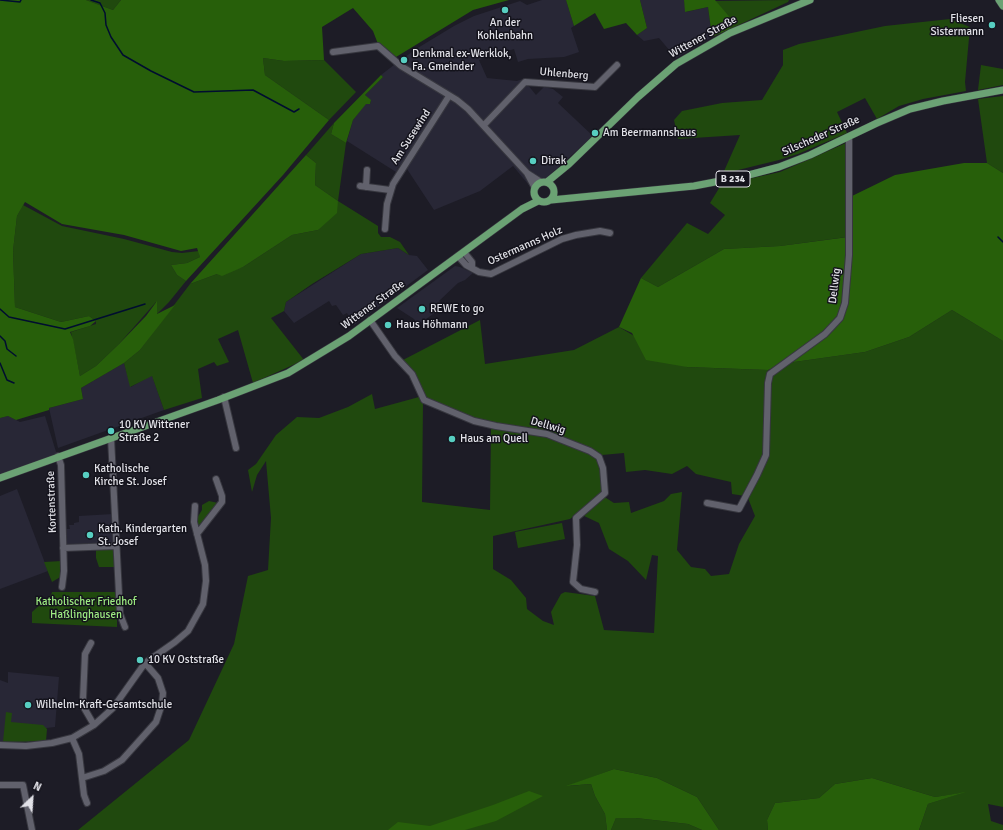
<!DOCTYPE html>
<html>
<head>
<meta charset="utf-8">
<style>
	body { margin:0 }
	#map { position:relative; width:1003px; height:830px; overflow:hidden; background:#1d1c26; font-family:Signika,sans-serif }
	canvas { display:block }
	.north { position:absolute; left:12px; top:778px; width:40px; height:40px; -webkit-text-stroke:3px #14131c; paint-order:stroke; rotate:25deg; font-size:11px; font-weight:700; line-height:16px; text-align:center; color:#e2e2e8 }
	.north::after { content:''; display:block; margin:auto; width:14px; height:18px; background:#e2e2e8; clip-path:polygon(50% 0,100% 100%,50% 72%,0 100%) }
</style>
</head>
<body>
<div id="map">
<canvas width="1003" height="830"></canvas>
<div class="north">N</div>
</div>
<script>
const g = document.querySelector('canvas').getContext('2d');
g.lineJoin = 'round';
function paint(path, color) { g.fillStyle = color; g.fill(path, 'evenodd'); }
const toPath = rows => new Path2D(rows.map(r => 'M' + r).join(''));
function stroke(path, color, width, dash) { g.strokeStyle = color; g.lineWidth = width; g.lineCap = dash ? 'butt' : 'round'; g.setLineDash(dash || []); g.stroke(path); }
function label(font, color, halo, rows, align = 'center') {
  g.font = font + ' Signika,sans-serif'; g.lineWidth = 3; g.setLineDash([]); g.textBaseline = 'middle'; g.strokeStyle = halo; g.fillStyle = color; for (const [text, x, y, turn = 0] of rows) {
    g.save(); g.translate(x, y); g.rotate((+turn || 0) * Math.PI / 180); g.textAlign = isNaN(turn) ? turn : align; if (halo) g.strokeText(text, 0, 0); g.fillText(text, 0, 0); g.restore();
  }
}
paint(toPath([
	[542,0,566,0,574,26,571,28,579,52,564,57,528,59,518,62,514,49,479,60,487,78,517,81,523,79,536,95,544,87,553,89,563,97,558,103,593,136,533,190,513,166,480,191,434,210,407,169,400,165,396,172,347,141,353,120,366,103,370,104,371,101,365,95,383,77,381,75,399,61,404,64,408,61,405,57,416,49,454,26,474,16,520,1,527,5],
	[640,0,684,0,686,12,708,7,712,37,676,58,659,38,644,41,637,35,647,28],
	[398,248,409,255,417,256,428,270,354,325,347,313,343,315,336,305,332,306,329,301,294,323,284,311,286,302,361,254],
	[455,266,460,267,473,273,465,280,458,283,439,301,444,306,418,325,414,319,397,308],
	[124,363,131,387,152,375,164,410,58,448,49,408,83,399,81,388],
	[8,416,20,422,45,416,57,455,0,475,0,418],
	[17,489,48,571,0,589,0,496],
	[113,514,111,523,113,523,113,543,66,544,66,529,70,529,69,525,74,525,74,523,79,522,79,516],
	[8,672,59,677,55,727,30,730,29,743,0,743,0,680,8,683]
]), '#282736');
paint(toPath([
	[86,0,121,0,113,10],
	[789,0,788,2,730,29,729,16,715,1],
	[950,19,970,27,965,82,966,91,923,99,899,106,877,119,865,98,837,112,847,133,798,154,779,160,730,172,721,178,740,135,678,139,674,120,682,111,722,103,762,100,783,65,783,50,799,44,885,26],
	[263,58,284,61,324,60,356,92,329,120,265,75],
	[981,65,1003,69,1003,85,978,90],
	[1003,96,1003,173,987,163,978,99],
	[334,123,331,134,346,143,338,201,378,226,378,233,381,237,390,237,400,242,409,255,398,248,361,254,312,284,286,302,284,311,271,318,304,360,253,383,238,330,218,339,229,362,217,366,214,362,198,369,202,398,164,410,152,376,130,387,124,363,140,350,190,284,217,274,243,267,292,235,318,230,338,201,315,185,316,163,306,155],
	[846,143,847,237,780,246,724,249,658,287,641,278,687,223,708,234,725,215,710,203,721,185,780,172],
	[23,205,62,226,124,239,172,252,182,253,199,251,200,257,187,263,171,265,177,275,186,281,169,302,157,314,156,302,119,344,96,366,80,376,71,332,96,324,96,321,89,316,61,322,15,307,13,251,17,216],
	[952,310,1003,341,1003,807,988,804,991,821,1003,825,1003,830,919,830,928,804,962,793,935,797,872,778,835,784,819,798,775,803,767,820,768,830,719,830,697,797,657,778,614,769,568,786,591,784,595,796,605,814,607,830,78,830,189,740,234,644,248,576,268,570,271,518,266,461,257,475,252,492,248,470,256,464,276,435,297,417,319,418,348,407,372,394,375,409,419,397,423,402,422,502,490,510,491,427,540,432,599,457,603,490,597,497,570,519,493,536,493,569,511,580,526,598,527,609,543,621,554,625,551,612,561,594,565,592,595,596,604,630,654,633,658,556,652,555,646,580,628,561,609,549,599,523,582,515,603,496,614,503,629,502,631,513,664,501,671,494,682,492,677,550,691,567,705,569,711,576,729,574,739,544,755,516,748,498,763,468,772,375,787,363,865,352,909,337],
	[480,320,485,364,574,350,619,327,687,367,768,370,764,455,745,496,732,494,731,482,696,474,687,466,672,474,645,470,626,472,624,453,602,455,595,451,538,430,498,425,471,418,426,398,401,361],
	[209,501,218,503,199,529,197,518,202,510,202,505],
	[562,523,565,539,518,548,515,532],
	[96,548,114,548,116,567,99,567,96,558],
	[62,561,62,576,52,582,44,562],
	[52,592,117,592,117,627,32,623,32,612,51,595],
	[6,712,12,713,11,722,43,725,47,729,46,741,3,742],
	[616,818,636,818,688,824,702,830,611,830]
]), '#20490e');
paint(toPath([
	[0,0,86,0,113,10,121,0,509,0,473,10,396,57,378,44,373,31,353,8,322,27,324,60,284,61,263,58,265,75,329,120,283,175,186,281,177,275,171,265,187,263,200,257,197,248,181,251,124,235,62,224,25,202,17,216,13,251,15,307,61,322,89,316,96,321,90,326,70,332,73,339,80,376,96,366,119,344,146,316,157,301,157,314,175,305,140,350,124,363,81,388,83,399,49,408,49,410,16,420,8,416,0,418],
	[566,0,640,0,647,28,637,35,626,23,604,29,595,13,574,26],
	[684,0,715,0,729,16,730,29,712,37,708,7,685,12],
	[381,75,383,77,365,95,371,100,370,104,366,104,353,120,346,143,331,134,334,123],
	[306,155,316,163,315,185,338,201,337,213,318,230,292,235,243,267,222,276,217,274,190,284],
	[964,163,987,163,1003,173,1003,341,952,310,909,337,865,352,787,363,768,370,687,367,646,360,632,333,619,327,641,278,658,287,724,249,780,246,848,237,852,196,895,175],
	[614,769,657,778,697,797,719,830,702,830,688,824,636,818,616,818,611,830,607,830,605,814,595,796,591,784,566,786],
	[872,778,935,797,966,792,928,804,919,830,768,830,767,820,775,803,819,798,835,784],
	[529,791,543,796,496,821,465,830,388,830,398,822,430,826,493,805]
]), '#275f0a');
stroke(toPath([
	[0,0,20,2,21,0],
	[91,0,100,3,105,13,106,25,111,37,123,55,151,71,194,92,253,90,294,112,299,109],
	[998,237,1003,242],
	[0,309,9,317,65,329,145,304],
	[0,336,5,341,7,349,16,356],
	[0,363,7,380,14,383]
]), '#000d30', 1.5);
const minor = toPath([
	[333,52,378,46,401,66,457,100,468,109,527,173,541,182],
	[484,125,525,82,595,87,617,65],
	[527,173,535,188],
	[360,186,390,190],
	[366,187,367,170],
	[385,229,387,204,393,184,449,96],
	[464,252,472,262,472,268],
	[458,256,466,265,479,272,491,274,562,239,576,235,600,231,610,233],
	[370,320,395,356,412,374,424,400,474,421,496,426,547,434,590,451,599,457,603,468,605,493,576,518,577,545,573,582,581,589,595,592],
	[224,397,236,448],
	[111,438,120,614,125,627],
	[58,456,61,465,64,571,62,587],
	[707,503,739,509,757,475,766,455,768,383,770,374,825,334,840,318,845,303,849,255,849,137],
	[197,534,222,502,222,496,216,479],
	[63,548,116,546],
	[91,643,85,654,83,699,83,706,94,725],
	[72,738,79,754,84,795,87,803],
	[0,745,26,746,52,743,72,738,94,725,113,708,145,663,175,642,188,631,203,604,206,581,205,565,194,522,195,506],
	[82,778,104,771,122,760,156,722,162,704,163,693,158,678,145,663],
	[0,785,23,785,32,830]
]);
const major = toPath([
	[999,0,1003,6],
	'534 192a10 10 0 1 1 20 0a10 10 0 1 1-20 0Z',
	[547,182,569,164,638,97,676,64,730,33,810,0],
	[551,200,694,186,741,177,779,167,810,155,877,123,910,109,943,101,1003,90],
	[0,478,218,400,288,373,349,336,522,209,538,201]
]);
stroke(minor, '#37373f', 8);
stroke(major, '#37373f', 8);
stroke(minor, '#61616c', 6);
stroke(major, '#6ba274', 7);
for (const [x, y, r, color] of [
	[505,10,4,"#57cec1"],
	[992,25,4,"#57cec1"],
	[404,60,4,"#57cec1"],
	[595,133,4,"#57cec1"],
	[533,161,4,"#57cec1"],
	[422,309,4,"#57cec1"],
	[388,325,4,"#57cec1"],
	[111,431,4,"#57cec1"],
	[452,439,4,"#57cec1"],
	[86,475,4,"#57cec1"],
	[90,535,4,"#57cec1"],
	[140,660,4,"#57cec1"],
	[28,705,4,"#57cec1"]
]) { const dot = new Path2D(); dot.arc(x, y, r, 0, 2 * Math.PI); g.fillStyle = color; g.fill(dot); stroke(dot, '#14131c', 1.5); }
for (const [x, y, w] of [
	[733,179,34]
]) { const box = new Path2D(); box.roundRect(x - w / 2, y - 8, w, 16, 3); g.fillStyle = '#14131c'; g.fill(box); stroke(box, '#e2e2e8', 1); }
label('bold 10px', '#e2e2e8', null, [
	["B 234",733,179]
]);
label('11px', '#e2e2e8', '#14131c', [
	["Fliesen",984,19,"right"],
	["Sistermann",984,32,"right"],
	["An der",505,23,"center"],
	["Kohlenbahn",505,36,"center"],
	["Denkmal ex-Werklok,",412,54],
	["Fa. Gmeinder",412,67],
	["Am Beermannshaus",603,133],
	["Dirak",541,161],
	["REWE to go",430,309],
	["Haus Höhmann",396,325],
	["10 KV Wittener",119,425],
	["Straße 2",119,438],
	["Haus am Quell",460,439],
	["Katholische",94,469],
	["Kirche St. Josef",94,482],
	["Kath. Kindergarten",98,529],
	["St. Josef",98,542],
	["10 KV Oststraße",148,660],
	["Wilhelm-Kraft-Gesamtschule",36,705]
], 'left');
label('11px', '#e2e2e8', '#14131c', [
	["Wittener Straße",703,37,-29],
	["Uhlenberg",564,74,5],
	["Silscheder Straße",821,136,-24],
	["Am Susewind",411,137,-57],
	["Ostermanns Holz",525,246,-24],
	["Dellwig",835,286,-83],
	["Wittener Straße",373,305,-36],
	["Dellwig",548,426,16],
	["Kortenstraße",52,502,-92]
]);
label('11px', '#9dea82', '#14131c', [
	["Katholischer Friedhof",86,602],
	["Haßlinghausen",86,615]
]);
</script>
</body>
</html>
